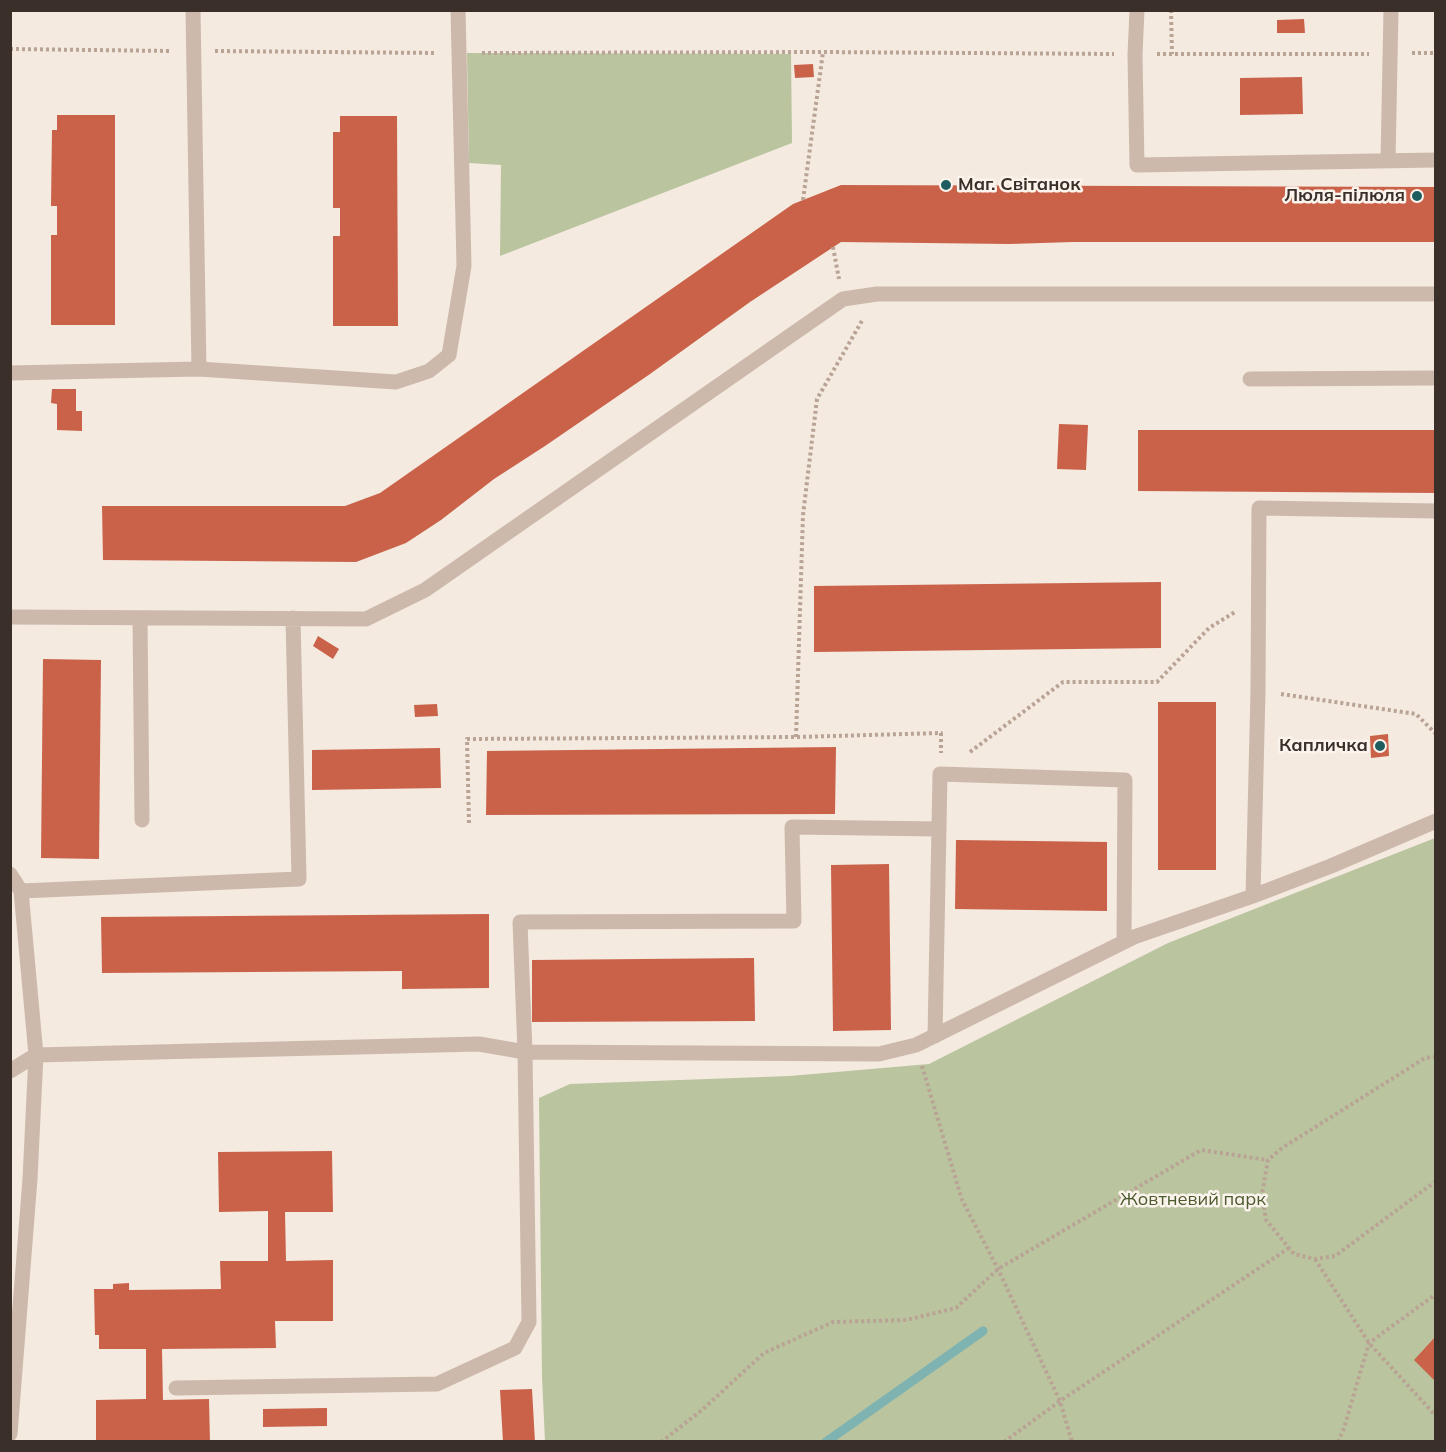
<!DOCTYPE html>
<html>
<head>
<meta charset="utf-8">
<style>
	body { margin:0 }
	#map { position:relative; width:1446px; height:1452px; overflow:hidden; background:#f4eae0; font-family:Mulish,sans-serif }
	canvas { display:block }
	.frame { position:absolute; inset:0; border:12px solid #3b2f2a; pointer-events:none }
</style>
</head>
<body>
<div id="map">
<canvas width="1446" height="1452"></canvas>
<div class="frame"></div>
</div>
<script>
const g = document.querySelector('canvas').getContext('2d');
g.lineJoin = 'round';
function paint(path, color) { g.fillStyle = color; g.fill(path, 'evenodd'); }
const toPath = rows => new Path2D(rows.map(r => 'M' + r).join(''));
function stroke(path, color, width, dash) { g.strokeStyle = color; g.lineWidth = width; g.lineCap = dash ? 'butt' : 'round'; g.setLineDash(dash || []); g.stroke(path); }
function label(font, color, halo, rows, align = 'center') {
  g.font = font + ' Mulish,sans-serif'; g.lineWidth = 5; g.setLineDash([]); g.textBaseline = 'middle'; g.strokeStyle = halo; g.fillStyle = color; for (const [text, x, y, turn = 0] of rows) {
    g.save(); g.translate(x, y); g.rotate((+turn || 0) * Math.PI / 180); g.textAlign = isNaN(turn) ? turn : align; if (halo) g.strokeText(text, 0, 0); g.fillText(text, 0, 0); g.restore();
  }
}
paint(toPath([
	[467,53,791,54,792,143,500,256,501,165,469,163],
	[1435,838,1435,1441,545,1441,542,1377,539,1098,570,1084,790,1076,929,1064,1168,943]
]), '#bac49f');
stroke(toPath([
	[826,1442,983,1331]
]), '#7eb3b2', 9);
paint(toPath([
	[1304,19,1305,33,1277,33,1277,20],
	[813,64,814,77,795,78,794,65],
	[1302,77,1303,114,1240,115,1240,78],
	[57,115,115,115,115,325,51,325,51,235,57,235,57,206,51,206,52,130,57,130],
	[340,116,397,116,398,326,333,326,333,236,340,236,340,208,333,208,333,132,340,132],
	[841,185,1436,187,1436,242,1073,242,1010,244,841,242,750,302,650,374,545,446,494,479,441,520,406,543,356,562,103,560,102,506,345,506,380,493,793,204],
	[52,389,76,389,76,411,82,411,82,431,57,430,57,404,51,403],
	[1059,424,1088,425,1086,470,1057,469],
	[1138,430,1436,430,1436,493,1138,491],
	[1161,582,1161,648,814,652,814,586],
	[318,636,339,649,333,659,313,646],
	[43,659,101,660,99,859,41,858],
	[1158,702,1216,702,1216,870,1158,870],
	[437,704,438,716,415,717,414,705],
	[1388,734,1389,756,1371,758,1370,736],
	[836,747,835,814,486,815,487,751],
	[440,748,441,788,312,790,312,750],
	[956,840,1107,842,1107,911,955,909],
	[889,864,891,1030,833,1031,831,865],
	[489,914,489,988,402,989,402,971,102,973,101,917],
	[754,958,755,1021,532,1022,532,960],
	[332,1151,333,1212,285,1212,286,1261,333,1260,333,1321,275,1321,276,1348,162,1349,163,1400,209,1399,210,1442,96,1442,96,1400,146,1399,146,1349,99,1349,99,1335,95,1335,94,1289,113,1289,113,1284,129,1283,129,1290,221,1289,220,1261,268,1261,268,1211,219,1212,218,1152],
	[1436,1336,1436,1378,1434,1380,1414,1360],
	[532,1389,535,1442,503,1442,500,1390],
	[327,1408,327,1426,263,1427,263,1409]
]), '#ca6249');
stroke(toPath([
	[1171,10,1172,54],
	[10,49,172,51],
	[215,51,436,53],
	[482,53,823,52,1114,54],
	[1412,53,1436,53],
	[1157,54,1369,54],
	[803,200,823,52],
	[833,247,839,279],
	[1281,694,1416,714,1436,734],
	[796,737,803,515,817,399,863,319],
	[970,752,1063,682,1157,682,1209,628,1235,612],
	[469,823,467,739,796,737,941,733,941,753],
	[1436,1057,1425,1058,1282,1148,1268,1160,1262,1194,1266,1220,1294,1254,1315,1259,1335,1256,1436,1181],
	[922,1066,962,1200,998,1269,1060,1401,1072,1442],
	[1315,1259,1369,1343,1436,1416],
	[661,1442,702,1410,764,1353,833,1322,906,1320,956,1308,998,1269,1201,1150,1268,1160],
	[1004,1442,1060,1401,1289,1248],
	[1338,1442,1344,1428,1369,1343,1436,1294]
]), '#b9a395', 4, [3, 3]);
stroke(toPath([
	[193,10,199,369],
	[1137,10,1135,55,1137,165,1436,160],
	[1388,160,1391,10],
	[10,373,199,369,396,382,429,371,449,355,464,266,458,10],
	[1250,379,1436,378],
	[10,617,366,619,425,590,843,299,877,294,1436,294],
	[140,618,142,820],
	[10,874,21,891,36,1055,10,1071],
	[21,891,299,879,293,618],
	[1253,896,1258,691,1259,508,1436,511],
	[935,1036,940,774,1125,780,1124,941],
	[176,1388,437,1384,515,1348,529,1322,525,1052,520,922,794,921,792,827,939,829],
	[10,1434,30,1179,36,1055,479,1044,525,1052,879,1054,916,1045,1134,937,1253,896,1331,866,1436,821]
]), '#cdb9ab', 15);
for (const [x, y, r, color] of [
	[946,185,6,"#1e5d5f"],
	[1417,196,6,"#1e5d5f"],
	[1380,746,6,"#1e5d5f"]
]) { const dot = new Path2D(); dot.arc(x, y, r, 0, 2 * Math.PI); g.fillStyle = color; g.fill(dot); stroke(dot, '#fbf4ed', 2); }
label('bold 18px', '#3b2f2a', '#fbf4ed', [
	["Маг. Світанок",958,185,"left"],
	["Люля-пілюля",1405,196],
	["Капличка",1368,746]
], 'right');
label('18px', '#4c5a2d', '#fbf4ed', [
	["Жовтневий парк",1193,1200]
]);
</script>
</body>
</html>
